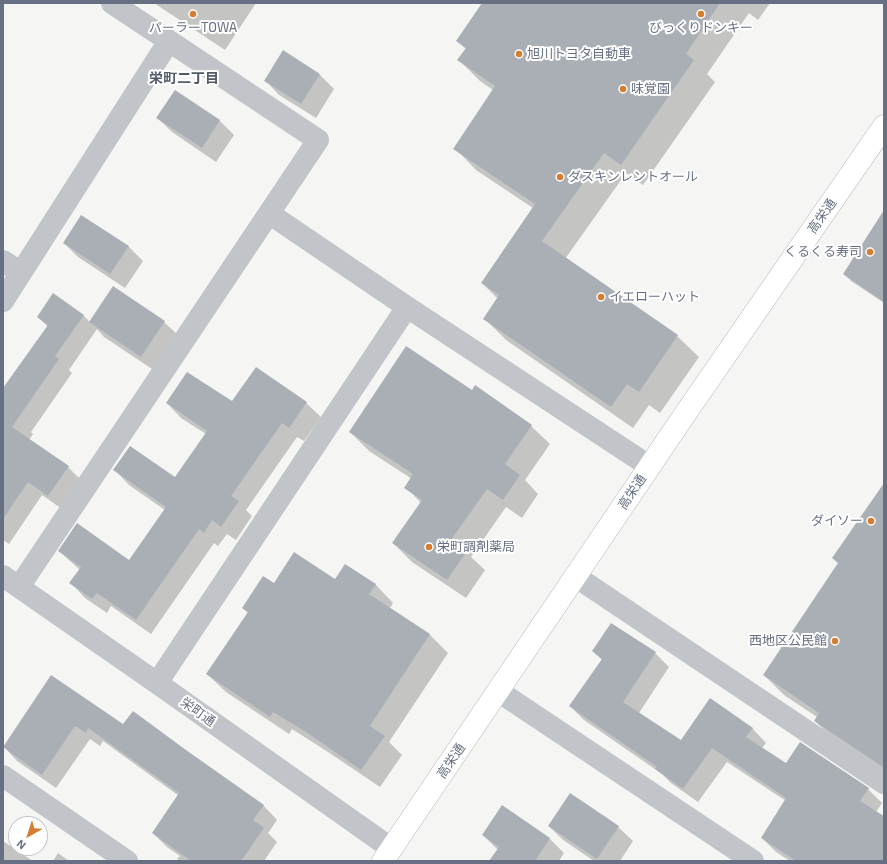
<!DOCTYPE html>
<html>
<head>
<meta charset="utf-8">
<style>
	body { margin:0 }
	#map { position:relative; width:887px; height:864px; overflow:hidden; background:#f5f6f3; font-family:"Exo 2",sans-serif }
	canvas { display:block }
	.frame { position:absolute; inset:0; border:4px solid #677082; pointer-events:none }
	.north { position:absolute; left:8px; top:816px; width:40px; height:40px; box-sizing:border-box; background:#fff; border:1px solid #c2c6cd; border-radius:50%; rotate:219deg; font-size:11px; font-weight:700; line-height:16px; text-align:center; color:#677082 }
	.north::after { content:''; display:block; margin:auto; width:14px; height:18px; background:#d67d32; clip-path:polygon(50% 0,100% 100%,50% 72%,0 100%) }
</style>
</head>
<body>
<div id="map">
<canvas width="887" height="864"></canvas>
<div class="frame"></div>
<div class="north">N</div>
</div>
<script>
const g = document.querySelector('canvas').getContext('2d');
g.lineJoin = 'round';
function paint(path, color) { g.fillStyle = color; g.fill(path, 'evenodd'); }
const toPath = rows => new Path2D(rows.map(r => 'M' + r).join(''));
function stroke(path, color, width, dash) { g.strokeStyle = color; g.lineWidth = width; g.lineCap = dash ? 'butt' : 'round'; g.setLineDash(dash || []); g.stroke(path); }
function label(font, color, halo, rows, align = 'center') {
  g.font = font + ' "Exo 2","Noto Sans JP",sans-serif'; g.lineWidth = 4; g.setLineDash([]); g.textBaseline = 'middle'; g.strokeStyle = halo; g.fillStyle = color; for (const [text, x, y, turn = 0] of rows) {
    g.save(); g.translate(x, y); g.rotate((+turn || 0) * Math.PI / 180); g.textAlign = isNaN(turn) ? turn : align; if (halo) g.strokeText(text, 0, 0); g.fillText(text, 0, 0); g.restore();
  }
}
paint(toPath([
	[154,3,256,3,225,50],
	[483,3,770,3,758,20,749,13,707,74,715,82,643,185,626,173,565,259,677,336,699,357,660,413,649,405,633,428,506,340,485,319,498,299,482,283,533,208,476,170,455,148,493,90,480,81,459,60,466,49,457,41],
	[283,52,320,75,334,89,316,118,279,95,265,80],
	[175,91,220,121,234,135,216,162,172,132,158,118],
	[82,216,129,247,143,261,125,288,78,257,64,243],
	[884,232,884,303,851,281,844,274],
	[83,315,90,322,164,322,179,336,155,371,104,337,97,329,69,370,72,373,31,432,33,434,29,440,68,467,82,481,62,509,42,495,9,544,3,540,3,390,48,327,38,317],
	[472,391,531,426,550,444,525,480,538,494,522,518,506,507,471,557,485,570,466,598,412,562,393,543,421,503,406,487,412,479,369,451,350,432],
	[232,402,306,403,321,417,304,441,297,437,246,510,252,516,236,540,227,534,218,546,214,543,151,634,111,606,107,613,85,598,71,583,80,570,59,551,130,561,165,510,129,485,115,470,176,478,206,434,181,418,167,403],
	[884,485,884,774,835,741,815,721,817,717,784,695,764,675,839,564],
	[335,580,375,584,393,603,390,608,429,634,448,653,389,742,402,755,380,787,328,752,292,729,289,734,226,692,207,674,248,613,243,608,274,584],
	[593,651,655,653,669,667,639,713,681,741,752,728,766,743,762,748,786,765,868,789,882,803,876,812,884,817,884,861,790,861,776,852,762,838,786,801,727,762,698,802,671,783,662,774,584,720,570,706,602,660],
	[51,677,123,725,186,751,264,806,277,820,268,833,277,842,264,861,180,861,177,859,180,856,167,847,153,833,179,796,103,741,100,746,90,739,56,788,17,761,4,747],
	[570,794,618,827,633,841,620,861,594,861,563,840,549,826],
	[502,806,550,839,564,853,559,861,490,861,498,850,483,835],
	[3,841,33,861,3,861],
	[58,853,69,861,53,861]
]), '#0003');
paint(toPath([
	[482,3,720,3,686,54,694,60,621,165,604,153,542,241,678,335,639,392,627,384,611,407,483,319,499,295,481,283,535,204,453,149,495,86,457,60,466,48,456,41],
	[283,50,320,74,301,104,264,81],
	[175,90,220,120,202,148,156,118],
	[884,210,884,302,843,274],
	[81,215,129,246,110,274,63,243],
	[113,286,165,321,141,357,89,322],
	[53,293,84,315,55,356,59,359,12,427,69,466,48,496,28,482,3,519,3,388,48,325,37,317],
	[406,346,472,390,475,385,532,425,505,464,520,475,503,500,487,489,451,540,467,551,447,580,392,543,422,500,404,488,413,474,349,432],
	[256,367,307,402,289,428,282,423,231,496,239,501,221,527,212,520,204,533,199,529,136,620,97,593,92,599,69,583,81,567,58,551,77,523,129,560,166,507,113,470,130,446,175,477,207,431,166,403,187,372,232,401],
	[884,483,884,765,883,767,814,721,819,713,763,675,838,563,832,558],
	[294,552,335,579,345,564,376,584,369,594,430,634,370,726,385,736,361,770,309,734,273,712,270,717,206,674,248,612,242,608,263,576,274,583],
	[611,623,656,652,623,702,681,740,710,698,753,728,746,737,786,763,800,742,869,788,860,801,884,816,884,861,796,861,761,838,786,798,712,748,683,789,655,769,657,767,569,706,602,659,592,651],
	[51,675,123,724,133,711,186,750,264,805,253,820,264,828,241,861,191,861,152,833,179,793,88,728,86,733,75,726,42,775,3,747],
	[570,793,619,826,597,859,548,826],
	[502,805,550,838,535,861,489,861,499,847,482,835]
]), '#aaafb6');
const secondary = toPath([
	[383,861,681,420,884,126]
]);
stroke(secondary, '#b4b7bc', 23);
stroke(toPath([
	[270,214,407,307,649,466],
	[3,261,21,273],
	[3,301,169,41],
	[3,576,157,683,392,849],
	[575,576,884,783],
	[19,587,318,140,112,3],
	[157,683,407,307],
	[498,691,753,861],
	[3,776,127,861]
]), '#c1c4c8', 22);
stroke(secondary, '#fff', 22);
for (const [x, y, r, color] of [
	[193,14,4,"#d67d32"],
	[701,14,4,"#d67d32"],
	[519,54,4,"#d67d32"],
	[623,89,4,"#d67d32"],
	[560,177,4,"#d67d32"],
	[870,252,4,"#d67d32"],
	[601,297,4,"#d67d32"],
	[871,521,4,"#d67d32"],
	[429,547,4,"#d67d32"],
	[835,641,4,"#d67d32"]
]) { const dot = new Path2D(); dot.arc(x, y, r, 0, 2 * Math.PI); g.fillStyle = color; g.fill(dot); stroke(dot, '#fff', 1.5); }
label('13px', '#677082', '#fff', [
	["パーラーTOWA",193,28,"center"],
	["びっくりドンキー",701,28,"center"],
	["旭川トヨタ自動車",527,54],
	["味覚園",631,89],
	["ダスキンレントオール",568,177],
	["くるくる寿司",862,252,"right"],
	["イエローハット",609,297],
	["ダイソー",863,521,"right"],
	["栄町調剤薬局",437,547],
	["西地区公民館",827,641,"right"]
], 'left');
label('13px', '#677082', '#fff', [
	["高栄通",822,216,-55],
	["高栄通",632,492,-56],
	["栄町通",198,712,35],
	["高栄通",451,761,-56]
]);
label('bold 14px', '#545b67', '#fff', [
	["栄町二丁目",184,78]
]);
</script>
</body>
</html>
